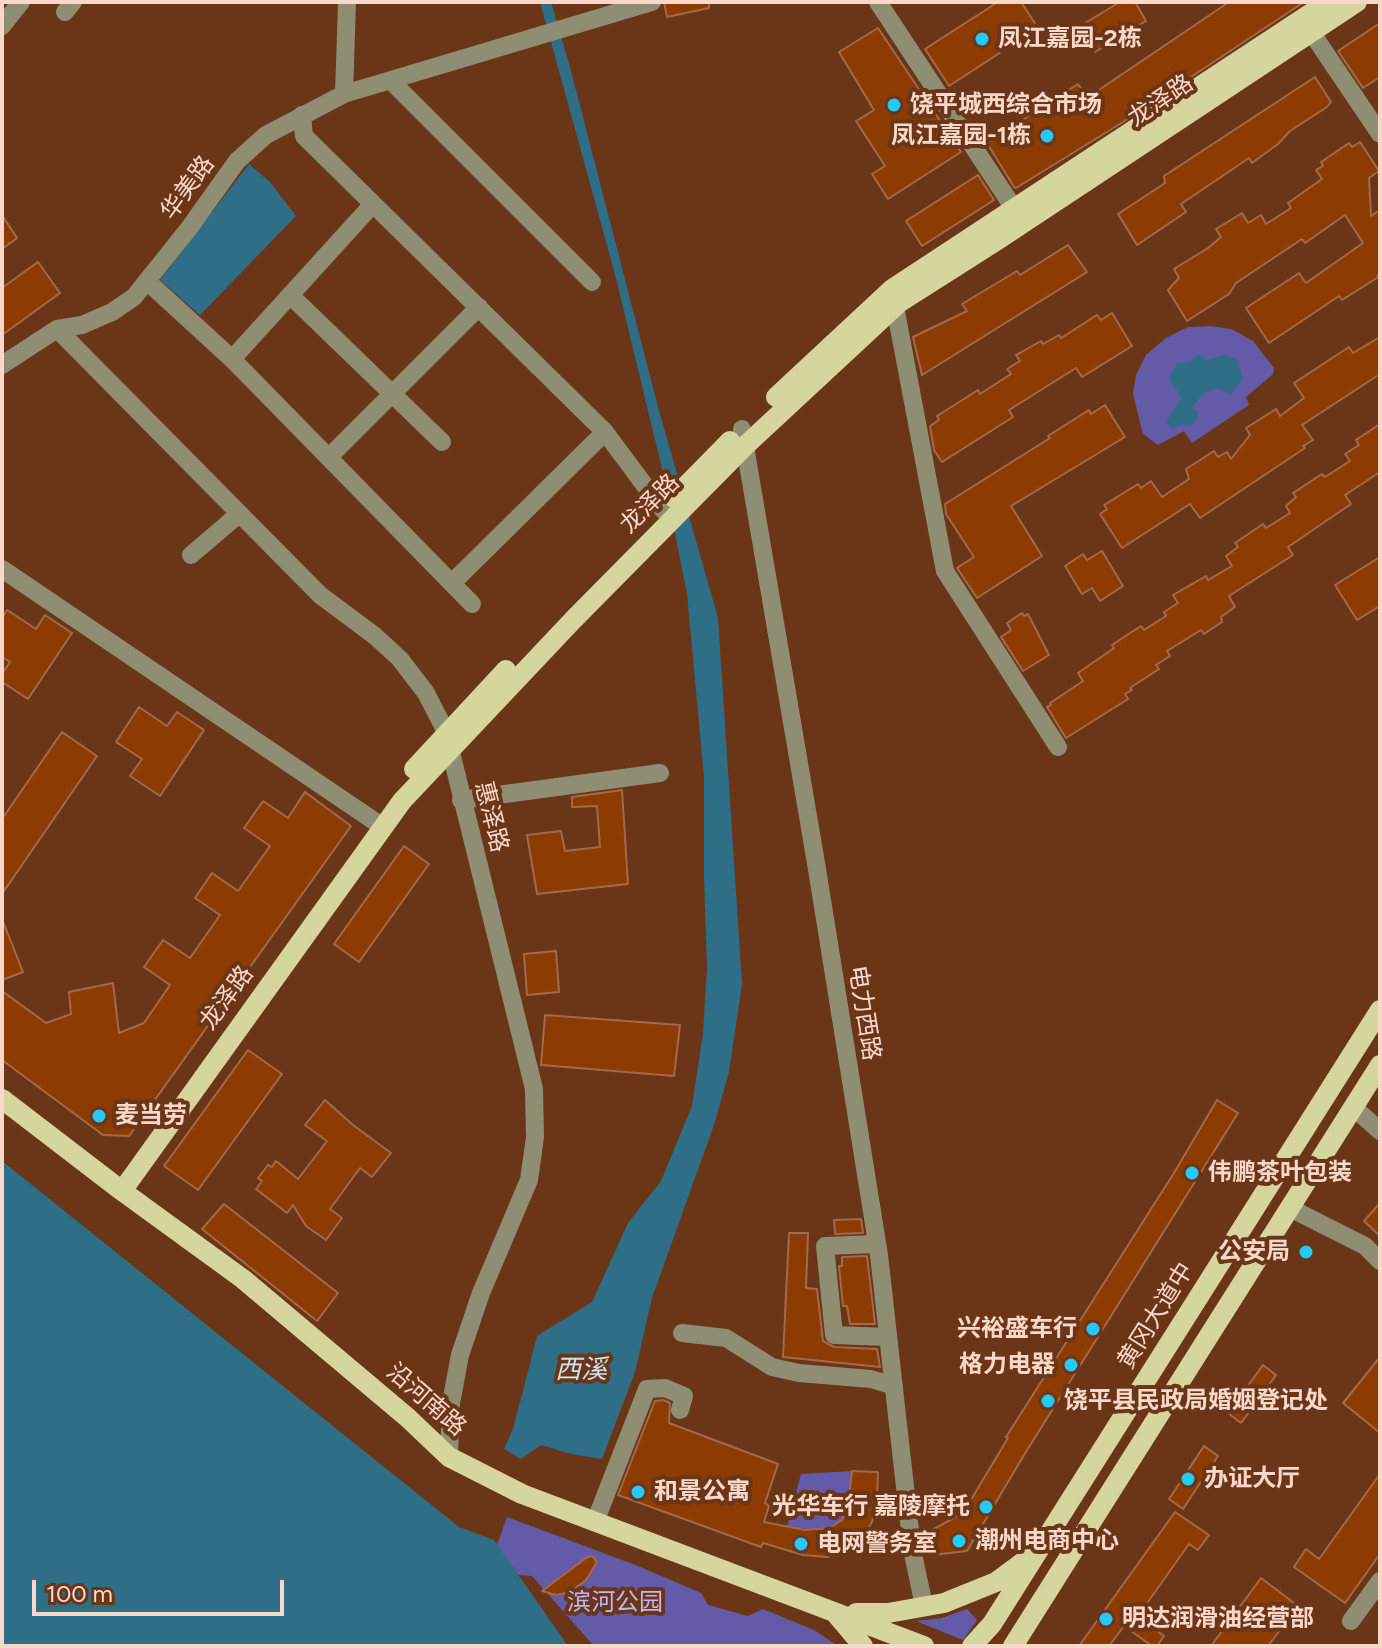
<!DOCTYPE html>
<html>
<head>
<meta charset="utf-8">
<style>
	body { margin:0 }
	#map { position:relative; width:1382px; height:1648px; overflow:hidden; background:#6b3518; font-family:Figtree,sans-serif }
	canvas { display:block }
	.frame { position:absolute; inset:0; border:4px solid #fad8c9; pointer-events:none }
	.scale { position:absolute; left:32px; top:1580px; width:252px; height:36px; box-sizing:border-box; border:4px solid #fad8c9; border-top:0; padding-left:10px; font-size:24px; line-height:28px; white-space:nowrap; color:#fad8c9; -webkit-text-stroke:6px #6b3518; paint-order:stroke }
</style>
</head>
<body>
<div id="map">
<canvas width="1382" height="1648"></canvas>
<div class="frame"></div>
<div class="scale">100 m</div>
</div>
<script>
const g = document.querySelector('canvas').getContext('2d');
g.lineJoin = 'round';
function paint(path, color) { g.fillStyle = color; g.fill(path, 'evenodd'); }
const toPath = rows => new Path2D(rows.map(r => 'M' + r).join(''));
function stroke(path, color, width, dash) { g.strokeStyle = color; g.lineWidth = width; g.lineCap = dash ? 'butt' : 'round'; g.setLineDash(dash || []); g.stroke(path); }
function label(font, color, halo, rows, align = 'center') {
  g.font = font + ' Figtree,"Noto Sans SC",sans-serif'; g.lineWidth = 8; g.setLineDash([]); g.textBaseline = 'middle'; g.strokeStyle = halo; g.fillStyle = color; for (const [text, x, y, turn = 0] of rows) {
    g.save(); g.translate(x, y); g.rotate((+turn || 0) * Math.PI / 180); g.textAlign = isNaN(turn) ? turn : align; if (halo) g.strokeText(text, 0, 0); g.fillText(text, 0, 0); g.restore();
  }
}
paint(toPath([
	[1211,326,1231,329,1253,341,1274,368,1273,374,1246,397,1249,405,1192,443,1184,431,1158,445,1143,434,1133,394,1136,375,1146,355,1166,338,1188,327],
	[852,1471,848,1507,842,1520,830,1528,818,1530,787,1527,801,1474],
	[507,1517,638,1566,701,1593,708,1605,748,1616,763,1609,814,1630,838,1646,594,1646,532,1576,504,1574,496,1548],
	[967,1609,977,1620,963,1640,916,1621,942,1618]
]), '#645ba8');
paint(toPath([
	[540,2,551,2,570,67,658,407,718,618,742,984,729,1072,714,1125,652,1298,635,1372,602,1459,571,1454,541,1445,521,1459,504,1449,513,1429,537,1336,592,1302,628,1223,661,1181,692,1106,703,1033,707,969,704,878,704,777,687,594,663,473,616,278],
	[249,164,270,182,296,216,200,315,160,280],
	[1199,354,1206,360,1225,355,1236,359,1243,379,1231,394,1216,388,1204,393,1193,406,1193,409,1199,412,1196,422,1192,425,1182,424,1172,429,1166,422,1182,398,1171,383,1170,375,1178,363,1191,362],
	[2,1161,459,1527,494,1540,568,1646,2,1646]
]), '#2f6e87');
const building = toPath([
	[664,2,709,2,709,8,667,17,664,2],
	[998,2,1021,2,1038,28,949,86,925,49,998,2],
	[1120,2,1135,2,1146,21,1095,52,1080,26,1120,2],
	[1229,2,1304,2,1123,122,1016,188,1014,187,987,143,1078,84,1087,98,1229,2],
	[1380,23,1380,77,1363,88,1338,51,1380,23],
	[878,28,961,152,888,199,872,174,885,166,856,121,874,110,839,52,878,28],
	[1315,77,1331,102,1327,107,1290,131,1278,144,1252,163,1249,158,1181,204,1186,212,1137,245,1118,214,1165,183,1164,176,1315,77],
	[1360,142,1379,171,1369,178,1371,216,1380,210,1380,269,1377,278,1342,300,1339,296,1269,343,1246,308,1299,273,1306,283,1363,243,1345,215,1305,243,1302,239,1236,283,1229,294,1187,321,1168,290,1179,278,1174,269,1208,248,1221,237,1216,229,1242,213,1248,223,1261,215,1266,224,1291,208,1288,203,1322,179,1316,170,1323,166,1321,162,1349,143,1352,147,1360,142],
	[978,175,994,200,922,246,906,221,978,175],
	[2,215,17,238,2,249,2,215],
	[1068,245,1087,272,922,375,913,337,967,311,962,304,1017,271,1020,275,1068,245],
	[38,262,60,293,2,335,2,288,38,262],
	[1112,313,1132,346,1082,377,1076,368,1009,410,1013,417,942,462,934,450,930,426,939,420,937,416,978,390,980,394,1011,374,1007,369,1020,361,1016,355,1041,341,1043,344,1059,335,1061,338,1097,315,1101,320,1112,313],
	[1380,337,1380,374,1302,425,1313,440,1303,446,1305,448,1200,518,1190,504,1122,548,1100,514,1107,509,1104,505,1138,484,1141,488,1151,481,1162,497,1189,479,1186,469,1214,451,1218,457,1227,452,1231,459,1250,435,1246,428,1276,409,1280,416,1304,398,1294,383,1349,347,1353,353,1380,337],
	[1105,405,1125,437,1011,506,1042,556,977,598,957,568,974,557,946,514,945,504,1050,438,1048,436,1089,410,1091,414,1105,405],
	[1380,424,1380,472,1345,495,1351,504,1288,547,1293,555,1229,596,1235,607,1221,617,1222,622,1204,634,1201,630,1167,651,1170,656,1156,665,1159,669,1130,688,1132,690,1125,694,1128,699,1066,738,1047,707,1051,705,1050,703,1083,681,1078,673,1114,648,1112,645,1130,633,1141,626,1144,630,1166,616,1164,612,1178,603,1173,595,1206,576,1208,580,1232,566,1226,556,1238,547,1235,543,1263,524,1266,528,1290,513,1286,506,1296,497,1293,493,1322,474,1325,477,1350,461,1345,454,1359,445,1356,440,1380,424],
	[1102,551,1123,586,1100,601,1092,588,1082,594,1065,566,1083,554,1087,560,1102,551],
	[1380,557,1380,606,1357,620,1335,585,1380,557],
	[7,610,36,629,45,615,72,633,28,699,2,682,2,674,10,662,2,657,2,618,7,610],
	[1022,613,1024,616,1028,614,1049,655,1023,671,1001,637,1011,630,1007,623,1022,613],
	[139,707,167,726,177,712,204,730,160,796,130,776,142,759,116,742,139,707],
	[62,732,97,756,2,894,2,819,62,732],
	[622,790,628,884,537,894,527,835,561,831,565,851,600,847,597,806,572,807,572,797,622,790],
	[305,792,351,826,129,1136,103,1135,2,1060,2,991,46,1023,71,1014,69,992,113,983,119,1033,144,1023,170,985,144,967,163,940,190,958,220,915,195,898,212,873,238,891,270,846,244,828,263,801,288,818,305,792],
	[404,846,429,864,359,962,334,944,404,846],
	[2,919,23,972,2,980,2,919],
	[556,951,559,992,527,995,524,954,556,951],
	[545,1015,680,1025,674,1076,541,1065,545,1015],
	[248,1050,282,1074,198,1190,164,1166,248,1050],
	[325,1100,353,1125,391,1153,372,1177,360,1168,330,1209,342,1218,326,1240,306,1226,293,1205,287,1213,256,1189,262,1181,258,1178,268,1165,272,1167,276,1161,298,1179,327,1141,305,1125,325,1100],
	[1217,1100,1238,1113,1024,1455,967,1551,933,1555,923,1535,963,1513,1008,1438,1006,1437,1174,1173,1217,1100],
	[1380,1203,1380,1236,1364,1221,1380,1203],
	[224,1204,338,1293,317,1321,202,1229,224,1204],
	[861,1219,863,1233,835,1234,834,1220,861,1219],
	[789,1233,808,1233,806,1288,817,1289,823,1341,834,1347,877,1349,880,1367,783,1357,789,1233],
	[867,1256,875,1324,850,1324,847,1306,843,1306,839,1266,842,1266,842,1257,867,1256],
	[1380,1357,1380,1433,1343,1403,1380,1357],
	[1263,1365,1276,1375,1241,1423,1228,1413,1263,1365],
	[663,1400,670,1403,669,1423,778,1464,765,1503,769,1506,764,1522,805,1530,830,1528,842,1520,848,1507,852,1471,878,1472,877,1501,872,1522,862,1539,847,1551,827,1557,803,1555,763,1543,761,1547,618,1495,655,1401,663,1400],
	[1204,1446,1218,1456,1183,1509,1169,1499,1204,1446],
	[1380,1474,1380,1554,1345,1603,1294,1567,1306,1549,1319,1559,1380,1474],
	[1175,1512,1209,1535,1198,1550,1189,1544,1138,1616,1164,1636,1157,1646,1152,1646,1124,1626,1109,1646,1079,1646,1175,1512],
	[592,1556,597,1562,586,1580,570,1592,556,1595,542,1591,586,1558,592,1556],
	[1261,1578,1298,1606,1268,1646,1211,1646,1261,1578]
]);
paint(building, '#8c3b02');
stroke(building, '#a4694c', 2);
stroke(toPath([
	[878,2,1015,210],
	[65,12,73,2],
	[1303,20,1380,134],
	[2,26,21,2],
	[391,81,592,282],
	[344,94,652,2],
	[302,115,304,136,605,432,663,510],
	[147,281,232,359,373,204],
	[290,295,442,442],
	[893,296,945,571,1058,747],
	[57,329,320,595,375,636,400,659,426,693,446,732,534,1089,535,1137,529,1180,481,1293,460,1355,451,1403,449,1457],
	[232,359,472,604],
	[2,365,57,329,82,325,112,312,134,297,190,227,237,161,266,135,344,94,347,2],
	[742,429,816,863,879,1255,912,1549,924,1606],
	[330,456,479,307],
	[191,555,239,514],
	[2,569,383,827],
	[452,583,605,432],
	[461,800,660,773],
	[1353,1107,1380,1131],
	[1290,1208,1365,1246,1380,1261],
	[877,1244,825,1246,834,1335,888,1337],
	[682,1333,726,1338,772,1367,799,1373,871,1379,894,1386],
	[595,1522,647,1389,665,1388,684,1396,680,1410],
	[1351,1621,1380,1581]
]), '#8f8e73', 18);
stroke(toPath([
	[776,397,892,289,1328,2],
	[674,498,730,441],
	[414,769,506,670],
	[2,1099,122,1191,243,1279,408,1418,449,1457,522,1494,924,1646],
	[122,1191,402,801,573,620,745,446,900,302,999,239,1357,2],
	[856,1613,888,1613,944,1603,996,1582,1027,1559],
	[836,1614,863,1646],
	[972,1646,992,1624,1380,1010],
	[1013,1646,1380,1065]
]), '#d6d59d', 20);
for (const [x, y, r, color] of [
	[982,39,8,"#25c9fe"],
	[894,105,8,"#25c9fe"],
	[1047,136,8,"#25c9fe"],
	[99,1116,8,"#25c9fe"],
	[1192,1173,8,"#25c9fe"],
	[1306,1252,8,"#25c9fe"],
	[1093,1329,8,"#25c9fe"],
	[1071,1365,8,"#25c9fe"],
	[1048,1401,8,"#25c9fe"],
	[1188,1479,8,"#25c9fe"],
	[638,1492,8,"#25c9fe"],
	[986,1507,8,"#25c9fe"],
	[959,1541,8,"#25c9fe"],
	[801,1544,8,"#25c9fe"],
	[1106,1619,8,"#25c9fe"]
]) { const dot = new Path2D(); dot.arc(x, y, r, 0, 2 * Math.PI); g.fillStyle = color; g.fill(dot); stroke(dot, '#6b3518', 3); }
label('bold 24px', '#fad8c9', '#6b3518', [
	["凤江嘉园-2栋",998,39],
	["饶平城西综合市场",910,105],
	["凤江嘉园-1栋",1031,136,"right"],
	["麦当劳",115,1116],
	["伟鹏茶叶包装",1208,1173],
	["公安局",1290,1252,"right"],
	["兴裕盛车行",1077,1329,"right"],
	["格力电器",1055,1365,"right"],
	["饶平县民政局婚姻登记处",1064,1401],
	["办证大厅",1204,1479],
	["和景公寓",654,1492],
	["光华车行 嘉陵摩托",970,1507,"right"],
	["潮州电商中心",975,1541],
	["电网警务室",817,1544],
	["明达润滑油经营部",1122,1619]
], 'left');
label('24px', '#fad8c9', '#6b3518', [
	["龙泽路",1161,101,-34],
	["华美路",188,188,-54],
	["龙泽路",650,504,-45],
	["惠泽路",491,817,76],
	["龙泽路",227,998,-54],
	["电力西路",864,1013,81],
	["黄冈大道中",1156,1316,-58],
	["沿河南路",426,1400,41]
]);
label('24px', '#bbb7fa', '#6b3518', [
	["滨河公园",615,1603]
]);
label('italic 26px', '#cbe4f0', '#6b3518', [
	["西溪",581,1370]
]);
</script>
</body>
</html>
